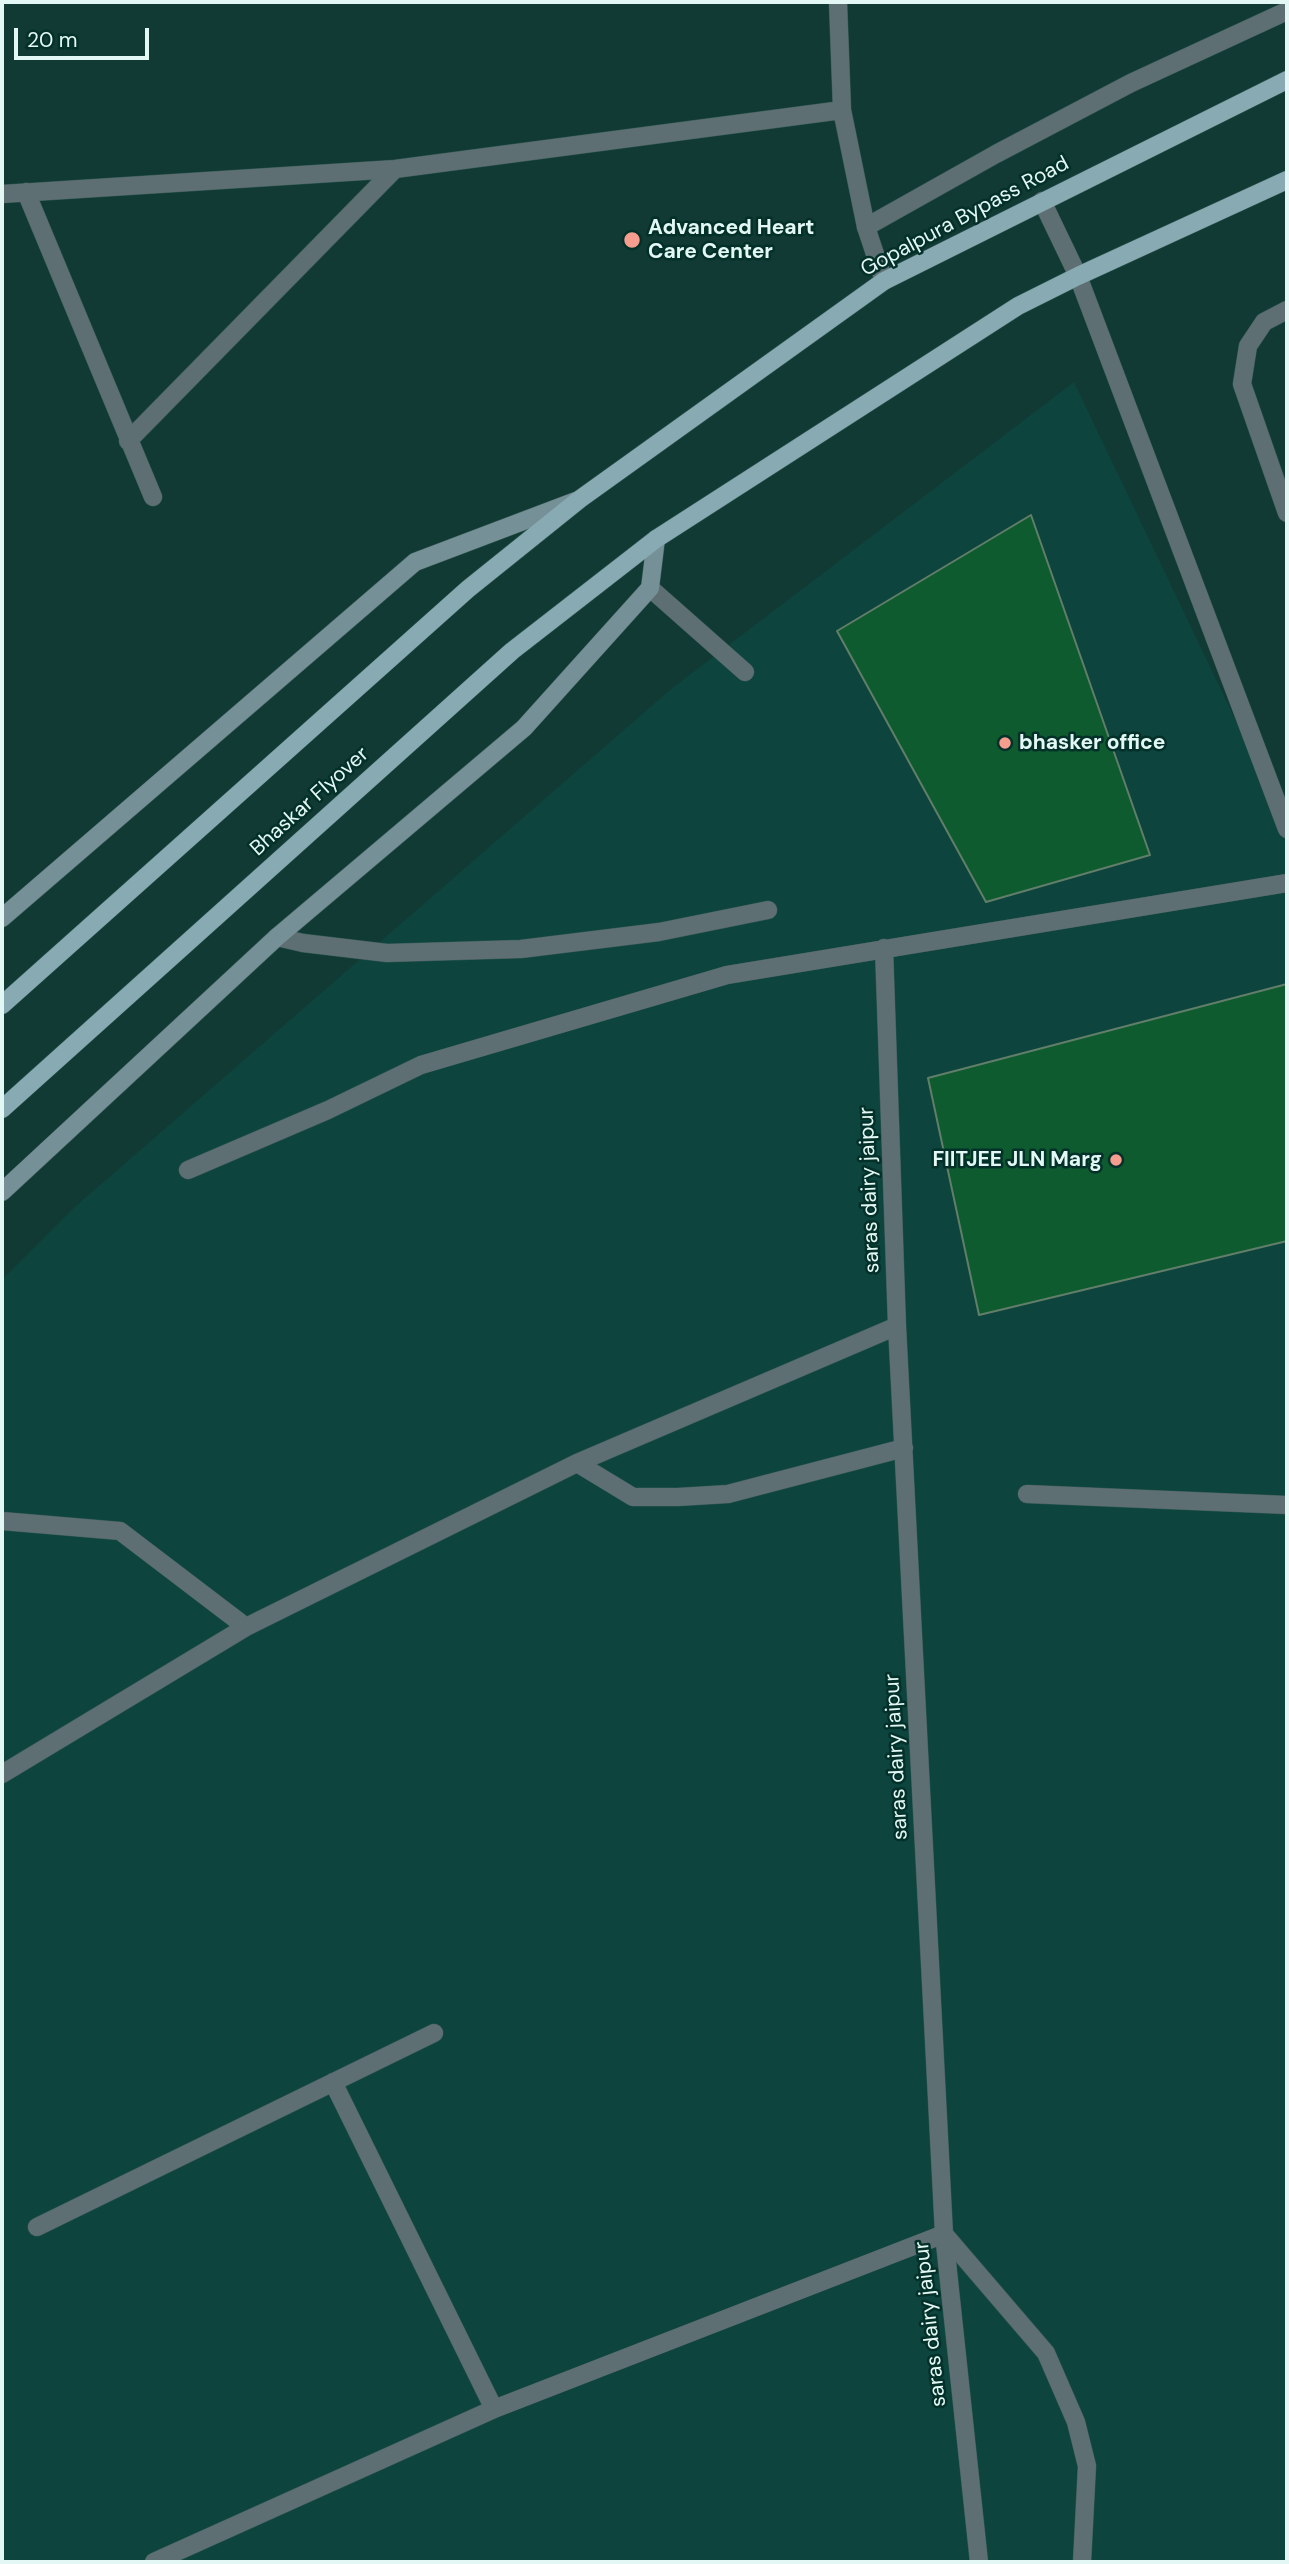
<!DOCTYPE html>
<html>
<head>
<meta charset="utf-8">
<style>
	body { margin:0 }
	#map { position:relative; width:1289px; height:2564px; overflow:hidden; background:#113a34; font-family:"DM Sans",sans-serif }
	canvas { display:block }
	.frame { position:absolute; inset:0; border:4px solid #e3f8f4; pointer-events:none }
	.scale { position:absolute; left:14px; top:28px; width:135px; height:32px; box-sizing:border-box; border:4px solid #e3f8f4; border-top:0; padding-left:9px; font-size:21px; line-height:24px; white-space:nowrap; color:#e3f8f4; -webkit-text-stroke:5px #04302a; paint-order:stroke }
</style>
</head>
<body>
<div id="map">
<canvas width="1289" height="2564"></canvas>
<div class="frame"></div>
<div class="scale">20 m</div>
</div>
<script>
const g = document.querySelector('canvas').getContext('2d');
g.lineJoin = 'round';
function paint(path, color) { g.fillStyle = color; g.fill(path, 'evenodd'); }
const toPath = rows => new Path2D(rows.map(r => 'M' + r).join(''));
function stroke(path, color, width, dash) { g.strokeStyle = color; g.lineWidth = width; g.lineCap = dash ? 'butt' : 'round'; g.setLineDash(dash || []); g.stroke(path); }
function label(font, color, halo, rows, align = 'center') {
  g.font = font + ' "DM Sans",sans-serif'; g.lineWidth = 5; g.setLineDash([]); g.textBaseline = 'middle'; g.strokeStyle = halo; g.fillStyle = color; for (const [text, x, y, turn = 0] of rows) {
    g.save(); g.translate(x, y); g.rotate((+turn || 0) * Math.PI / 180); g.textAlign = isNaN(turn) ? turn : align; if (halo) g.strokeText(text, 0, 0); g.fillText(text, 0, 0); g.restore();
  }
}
paint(toPath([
	[1074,382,1287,828,1287,2562,2,2562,2,1280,77,1205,671,689]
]), '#0d443e');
const building = toPath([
	[1031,515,1150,855,986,902,837,631,1031,515],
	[1287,984,1287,1241,979,1315,928,1078,1287,984]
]);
paint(building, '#0e5b30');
stroke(building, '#617e69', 2);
const lane = toPath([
	[1042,201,1078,276,1287,829],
	[866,227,996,154,1131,83,1287,11],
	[1287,310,1264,322,1248,346,1242,384,1287,513],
	[650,588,745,672],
	[277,937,303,943,387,953,521,949,659,932,768,910],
	[884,948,897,1326,944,2234,979,2562],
	[188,1170,328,1110,421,1065,727,975,1287,883],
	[577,1463,633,1497,678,1497,728,1494,904,1448],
	[1027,1494,1287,1505],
	[2,1521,120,1531,246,1627],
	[2,1774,246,1627,577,1463,897,1326],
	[333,2082,494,2409],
	[37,2227,434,2033],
	[154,2562,494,2409,944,2234,1046,2353,1076,2422,1087,2466,1082,2562]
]);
const street = toPath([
	[842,110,866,227,884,281],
	[26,192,153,497],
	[2,194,395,169,842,110,838,2],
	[128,441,395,169]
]);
const secondary = toPath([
	[2,918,415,562,576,501],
	[2,1192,277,937,524,728,650,588,656,539]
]);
const primary = toPath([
	[2,1005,468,589,580,499,884,281,1287,80],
	[2,1109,512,651,656,539,1018,306,1078,276,1287,180]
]);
stroke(lane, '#335853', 19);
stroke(street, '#335853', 19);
stroke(secondary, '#335853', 19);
stroke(primary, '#335853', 19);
stroke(lane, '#5e6f73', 18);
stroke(street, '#5e6f73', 18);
stroke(secondary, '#769097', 18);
stroke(primary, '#88aab2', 18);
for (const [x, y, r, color] of [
	[632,240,9,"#f59d8e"],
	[1005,743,7,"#f59d8e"],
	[1116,1160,7,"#f59d8e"]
]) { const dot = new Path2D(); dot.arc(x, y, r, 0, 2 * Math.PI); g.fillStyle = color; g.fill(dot); stroke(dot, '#04302a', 2.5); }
label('21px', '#e3f8f4', '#04302a', [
	["Gopalpura Bypass Road",965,217,-28],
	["Bhaskar Flyover",310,802,-42],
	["saras dairy jaipur",870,1190,-92],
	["saras dairy jaipur",897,1757,-93],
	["saras dairy jaipur",931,2324,-96]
]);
label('bold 21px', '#e3f8f4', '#04302a', [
	["Advanced Heart",648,228],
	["Care Center",648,252],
	["bhasker office",1019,743],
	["FIITJEE JLN Marg",1102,1160,"right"]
], 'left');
</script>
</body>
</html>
